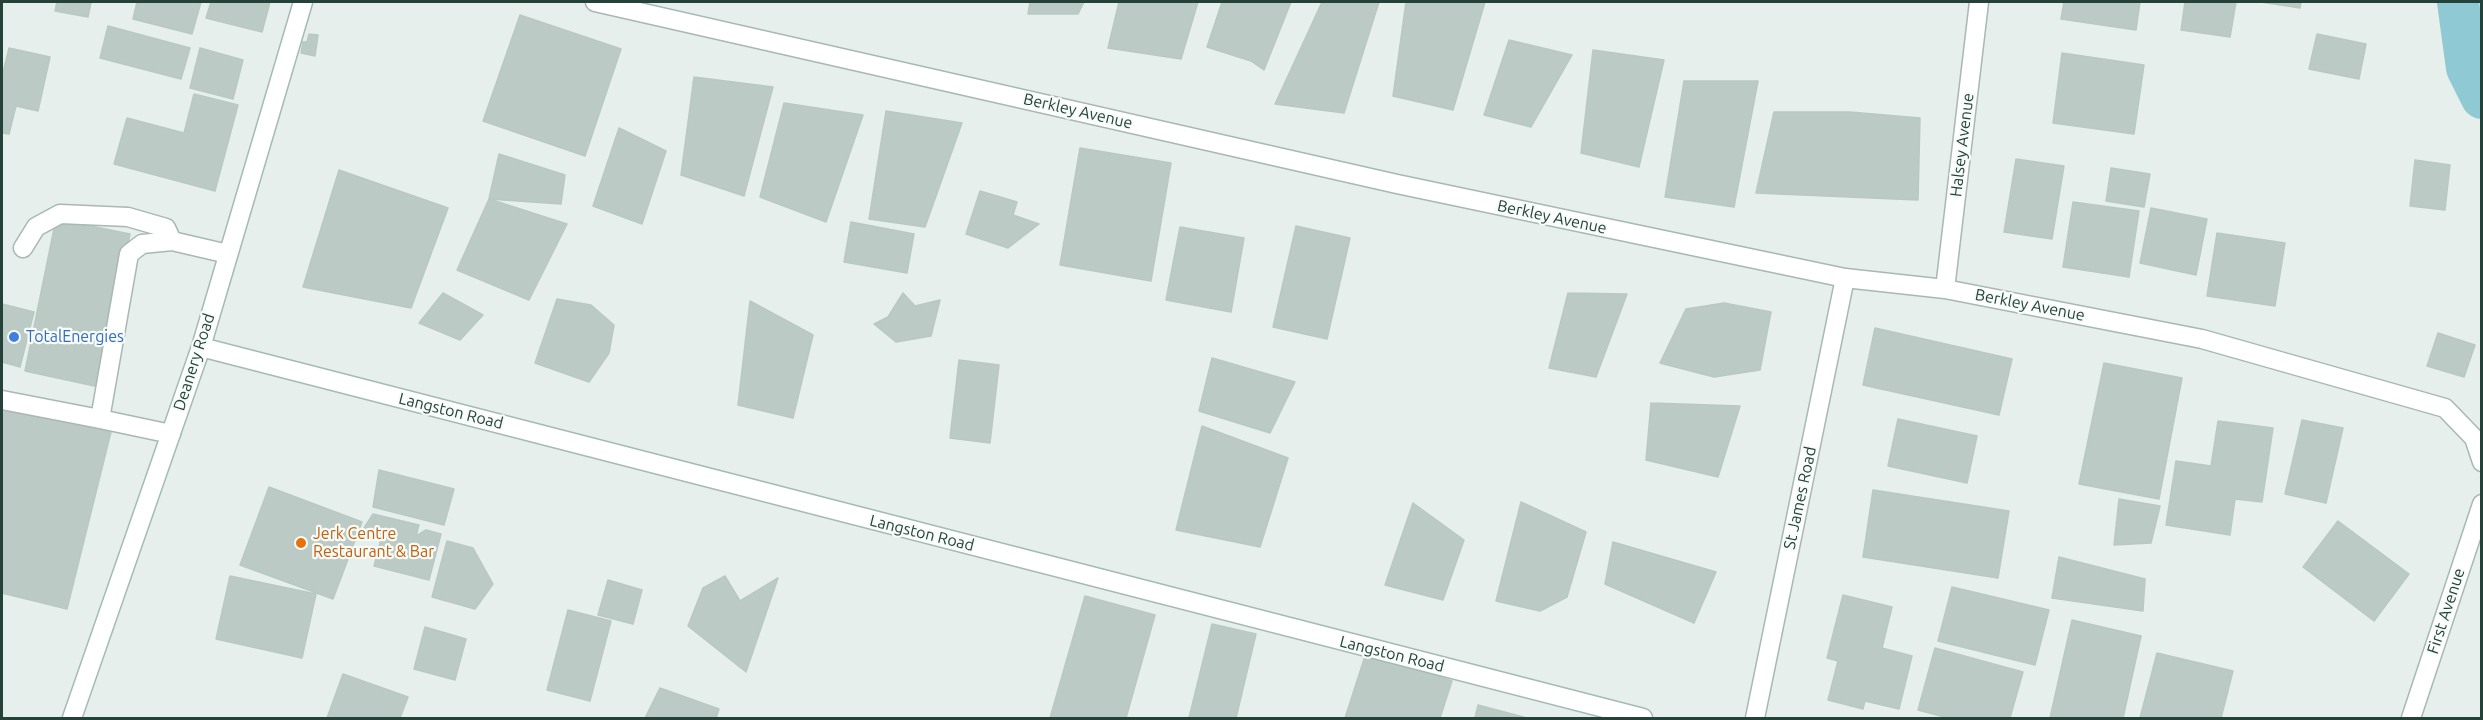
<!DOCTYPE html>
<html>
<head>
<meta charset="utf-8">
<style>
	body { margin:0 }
	#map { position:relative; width:2483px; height:720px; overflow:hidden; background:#e6efeb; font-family:Ubuntu,sans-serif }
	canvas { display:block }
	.frame { position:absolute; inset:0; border:3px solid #24423a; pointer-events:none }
</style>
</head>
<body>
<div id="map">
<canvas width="2483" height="720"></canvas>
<div class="frame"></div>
</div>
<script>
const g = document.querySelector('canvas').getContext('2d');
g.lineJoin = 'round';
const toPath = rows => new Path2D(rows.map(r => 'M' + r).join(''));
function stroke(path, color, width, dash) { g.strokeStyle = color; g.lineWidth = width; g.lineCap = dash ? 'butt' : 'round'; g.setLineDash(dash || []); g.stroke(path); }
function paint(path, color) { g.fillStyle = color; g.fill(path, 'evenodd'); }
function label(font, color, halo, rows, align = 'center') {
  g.font = font + ' Ubuntu,sans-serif'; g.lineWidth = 4.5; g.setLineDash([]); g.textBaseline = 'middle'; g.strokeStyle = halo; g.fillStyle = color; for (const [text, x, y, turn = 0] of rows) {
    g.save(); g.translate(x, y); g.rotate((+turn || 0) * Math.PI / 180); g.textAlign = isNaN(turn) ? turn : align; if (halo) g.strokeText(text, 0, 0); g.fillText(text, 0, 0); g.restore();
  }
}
stroke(toPath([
	[2458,2,2467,68,2482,98]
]), '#8ec9d4', 42);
const building = toPath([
	[57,2,91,2,88,17,55,11,57,2],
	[137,2,201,2,192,34,133,19,137,2],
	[211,2,270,2,262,32,206,18,211,2],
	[1030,2,1084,2,1078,14,1028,14,1030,2],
	[1119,2,1198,2,1181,59,1108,48,1119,2],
	[1222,2,1291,2,1264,70,1251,61,1207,47,1222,2],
	[1322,2,1379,2,1344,113,1275,104,1322,2],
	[1406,2,1485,2,1453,110,1393,96,1406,2],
	[2064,2,2140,2,2136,30,2061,19,2064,2],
	[2185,2,2236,2,2230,37,2181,30,2185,2],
	[2261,2,2301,2,2300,8,2261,2],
	[520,15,621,49,585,156,483,121,520,15],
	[108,26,190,48,181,79,100,58,108,26],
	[309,34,318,35,315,56,301,53,303,42,307,42,309,34],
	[2317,34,2366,44,2359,79,2309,69,2317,34],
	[1509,40,1572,55,1531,127,1484,115,1509,40],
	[9,48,50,57,38,111,16,106,9,134,2,133,2,77,9,48],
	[200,48,243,60,233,99,190,88,200,48],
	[1593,50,1664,60,1639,167,1581,153,1593,50],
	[2062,53,2144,65,2134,134,2053,123,2062,53],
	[694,77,773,87,744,196,681,175,694,77],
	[1684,81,1758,81,1734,207,1665,197,1684,81],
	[194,94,238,105,215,191,114,164,127,118,184,133,194,94],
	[784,103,863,115,826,222,760,197,784,103],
	[886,111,962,123,925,227,869,219,886,111],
	[1774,112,1850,112,1920,118,1918,200,1756,193,1774,112],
	[619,128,666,151,642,224,593,206,619,128],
	[1080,148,1171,163,1151,281,1060,265,1080,148],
	[499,154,565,175,561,204,489,199,499,154],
	[2016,159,2064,166,2052,239,2004,232,2016,159],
	[2415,160,2450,165,2445,210,2410,206,2415,160],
	[2111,168,2150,174,2144,207,2106,201,2111,168],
	[339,170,448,208,411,308,303,287,339,170],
	[980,191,1017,202,1013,215,1039,224,1008,248,966,234,980,191],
	[489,199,567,224,529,300,457,270,489,199],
	[2073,202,2139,211,2129,277,2063,267,2073,202],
	[2151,208,2207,219,2196,275,2140,263,2151,208],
	[56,219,130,234,99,387,25,371,56,219],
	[851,222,914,234,907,273,844,262,851,222],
	[1296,226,1350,238,1327,339,1273,327,1296,226],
	[1180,227,1244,238,1231,312,1166,300,1180,227],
	[2217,233,2285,243,2275,306,2207,296,2217,233],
	[443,293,483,315,460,340,419,323,443,293],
	[903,293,915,306,940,300,931,336,896,342,874,324,888,317,903,293],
	[1568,293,1627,294,1596,377,1549,368,1568,293],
	[557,299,591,305,614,325,609,353,589,382,535,363,557,299],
	[750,301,813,335,793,418,738,405,750,301],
	[1724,303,1771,312,1760,370,1714,377,1660,363,1686,309,1724,303],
	[2,304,34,312,20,367,2,362,2,304],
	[1875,328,2012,359,1999,415,1863,385,1875,328],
	[2438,333,2475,345,2464,377,2427,366,2438,333],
	[1212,358,1295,382,1270,433,1199,411,1212,358],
	[959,360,999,365,990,443,950,438,959,360],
	[2104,363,2182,378,2159,499,2079,484,2104,363],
	[1651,403,1740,406,1718,477,1646,460,1651,403],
	[2,405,111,432,67,609,2,593,2,405],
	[1898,419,1977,436,1967,483,1888,466,1898,419],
	[2302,420,2343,428,2326,503,2285,494,2302,420],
	[2218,421,2273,428,2262,502,2235,499,2230,535,2166,525,2176,461,2211,466,2218,421],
	[1202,426,1288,458,1260,547,1176,530,1202,426],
	[379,470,454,489,444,525,373,507,379,470],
	[269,487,362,522,333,599,240,565,269,487],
	[1873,490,2009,511,1998,578,1863,557,1873,490],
	[2119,499,2160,506,2151,543,2114,545,2119,499],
	[1521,502,1586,532,1567,597,1540,611,1496,601,1521,502],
	[1413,503,1464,540,1443,600,1385,585,1413,503],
	[373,514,419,525,416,536,426,530,441,534,429,580,374,566,381,539,364,528,373,514],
	[2338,521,2409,574,2374,621,2303,567,2338,521],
	[447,541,473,548,493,584,475,609,432,597,447,541],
	[1613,542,1716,572,1694,623,1605,584,1613,542],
	[2059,557,2145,579,2143,611,2052,598,2059,557],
	[230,576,316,594,302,658,216,639,230,576],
	[725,576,740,601,778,578,746,672,688,626,703,588,725,576],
	[608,580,642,590,633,624,598,615,608,580],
	[1952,587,2049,610,2035,665,1938,641,1952,587],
	[1843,595,1892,607,1882,648,1912,656,1899,709,1865,701,1863,709,1828,700,1838,661,1827,658,1843,595],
	[1085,596,1155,615,1126,718,1050,718,1085,596],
	[568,610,611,621,590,701,547,690,568,610],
	[2072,620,2141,636,2123,718,2050,718,2072,620],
	[1212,624,1256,634,1236,718,1189,718,1212,624],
	[425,627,466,639,455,680,414,669,425,627],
	[1935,648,2023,672,2010,718,1948,718,1918,710,1935,648],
	[1366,653,1452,681,1440,718,1345,718,1366,653],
	[2157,653,2233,671,2221,718,2140,718,2157,653],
	[343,674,408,697,400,718,327,718,343,674],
	[660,688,719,709,716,718,645,718,660,688],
	[1478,705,1527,718,1475,718,1478,705]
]);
paint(building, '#bbcac4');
stroke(building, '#b8c9c2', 1.5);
const lane = toPath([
	[23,248,36,227,60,214,128,217,166,228,172,241],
	[2,400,100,419],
	[171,434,100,419,129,254,142,244,172,241,228,254]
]);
const street = toPath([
	[595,2,1397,184,1845,278,1945,289,2202,339,2445,408,2474,438,2482,462],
	[1945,289,1979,2],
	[1755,718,1845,278],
	[2411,718,2482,504]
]);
const secondary = toPath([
	[201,347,1643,718],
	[72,718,201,347,303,2]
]);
stroke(lane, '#a8b8b2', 21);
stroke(street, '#a8b8b2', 21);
stroke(secondary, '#a4bbb3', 21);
stroke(lane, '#fff', 18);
stroke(street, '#fff', 18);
stroke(secondary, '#fff', 18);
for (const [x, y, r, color] of [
	[14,337,6,"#3f7fe0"],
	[301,543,6,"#e8710a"]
]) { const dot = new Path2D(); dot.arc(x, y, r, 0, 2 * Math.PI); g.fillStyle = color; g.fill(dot); stroke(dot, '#f7fbf9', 2); }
label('16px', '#24423a', '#f7fbf9', [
	["Berkley Avenue",1078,111,13],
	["Halsey Avenue",1962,145,-83],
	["Berkley Avenue",1552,217,12],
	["Berkley Avenue",2030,305,11],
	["Deanery Road",194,362,-72],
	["Langston Road",451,411,14],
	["St James Road",1800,498,-78],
	["Langston Road",922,533,14],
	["First Avenue",2446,611,-72],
	["Langston Road",1392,654,14]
]);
label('16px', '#366cbe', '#f7fbf9', [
	["TotalEnergies",26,337]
], 'left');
label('16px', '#c56008', '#f7fbf9', [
	["Jerk Centre",313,534],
	["Restaurant & Bar",313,552]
], 'left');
</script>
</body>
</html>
